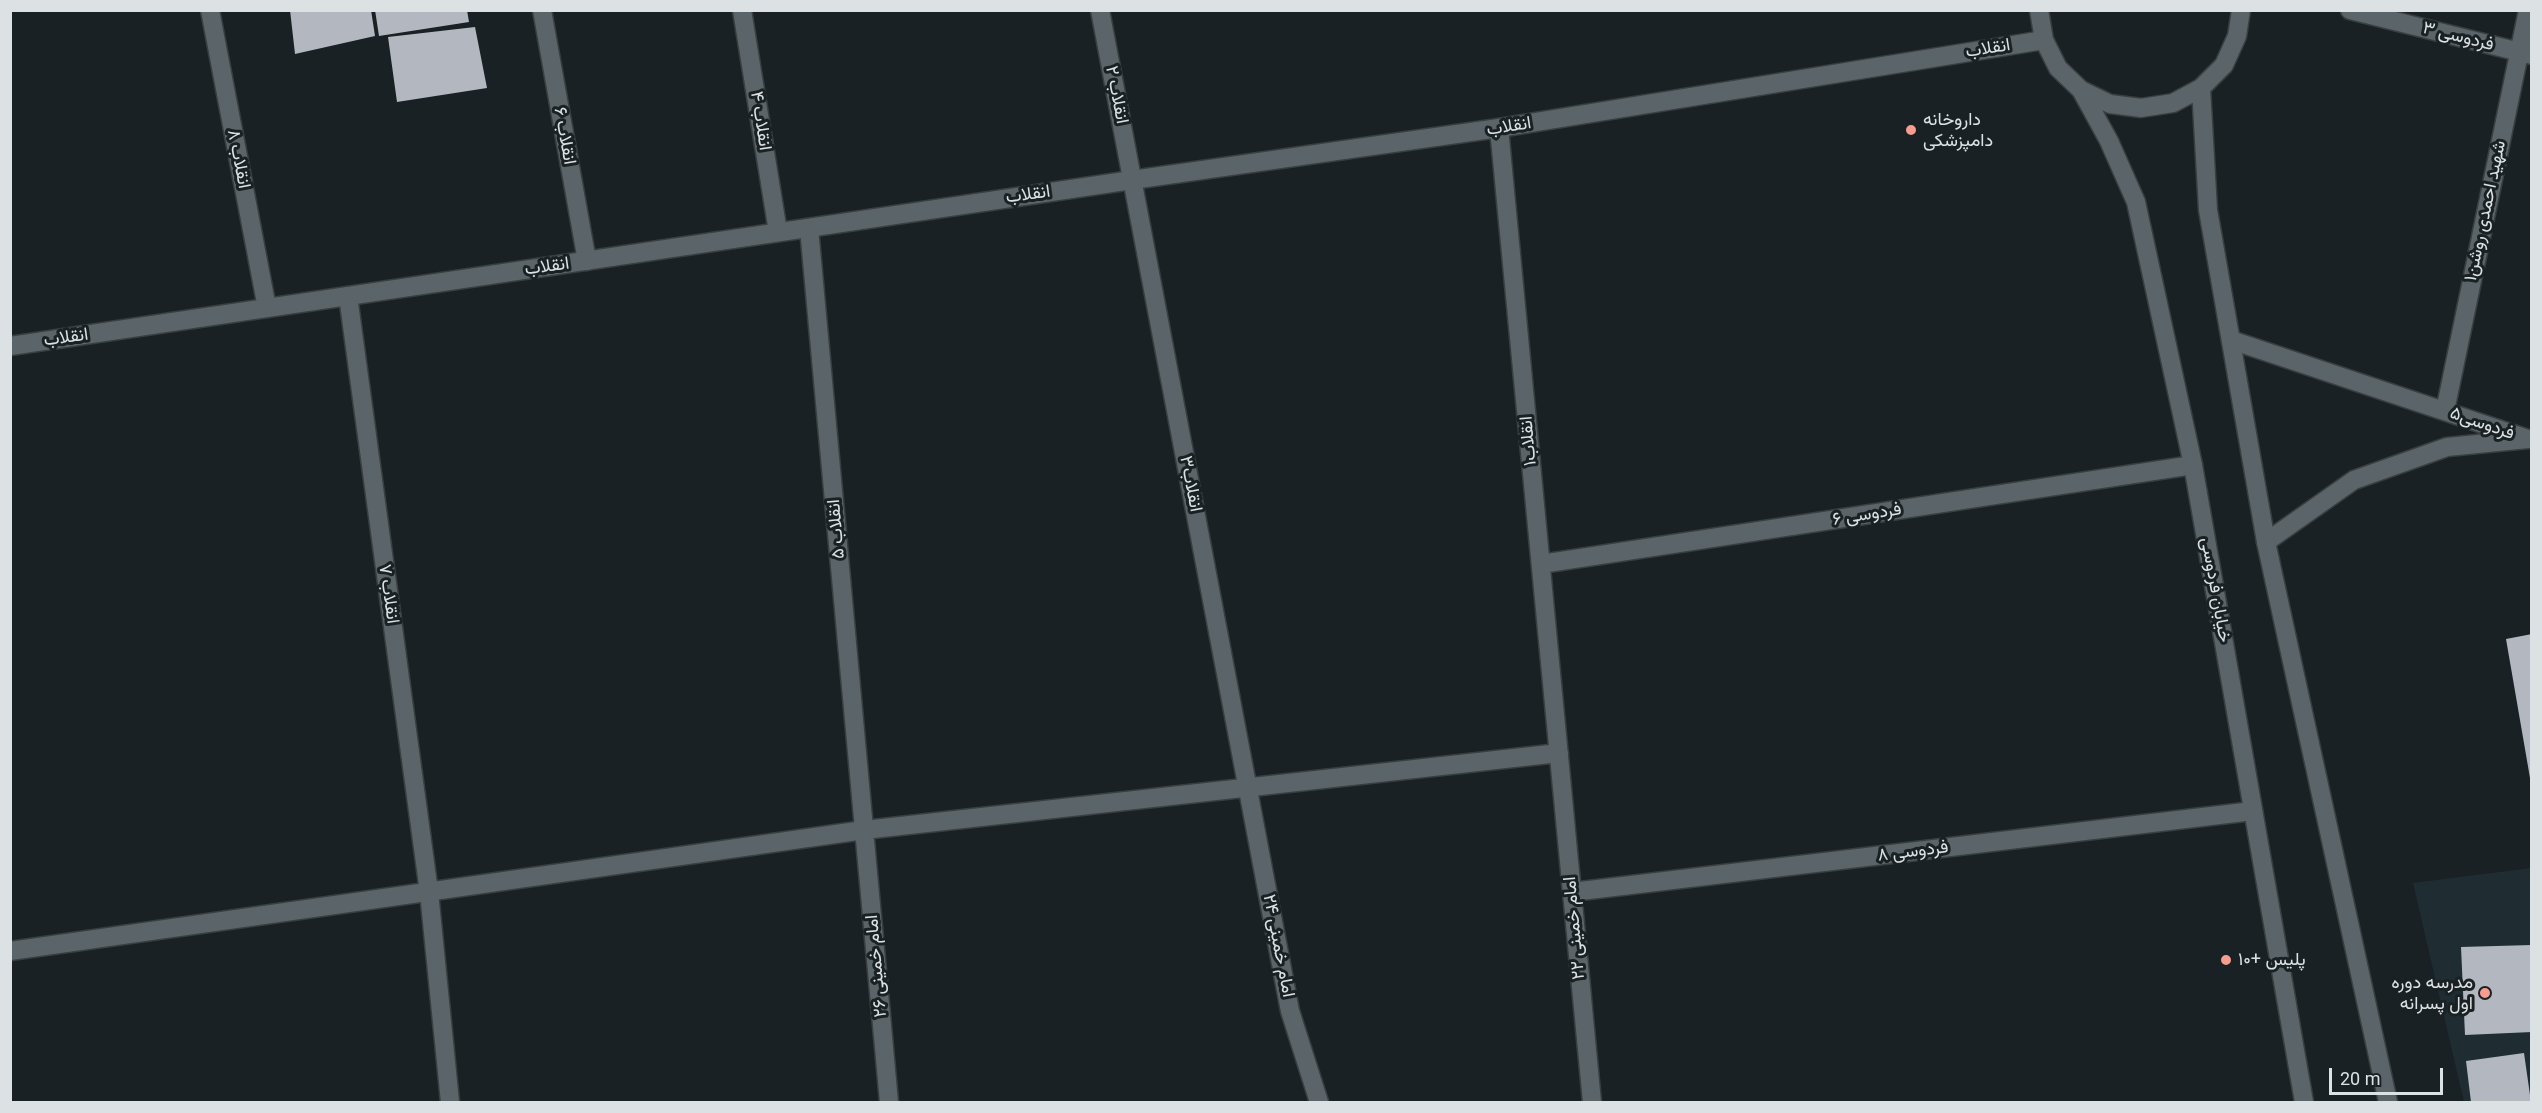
<!DOCTYPE html>
<html>
<head>
<meta charset="utf-8">
<style>
	body { margin:0 }
	#map { position:relative; width:2542px; height:1113px; overflow:hidden; background:#192124; font-family:Roboto,sans-serif }
	canvas { display:block }
	.frame { position:absolute; inset:0; border:12px solid #dce1e3; pointer-events:none }
	.scale { position:absolute; left:2329px; top:1068px; width:114px; height:27px; box-sizing:border-box; border:3px solid #dce1e3; border-top:0; padding-left:8px; font-size:18px; line-height:21px; white-space:nowrap; color:#dce1e3; -webkit-text-stroke:4px #192124; paint-order:stroke }
</style>
</head>
<body>
<div id="map">
<canvas width="2542" height="1113"></canvas>
<div class="frame"></div>
<div class="scale">20 m</div>
</div>
<script>
const g = document.querySelector('canvas').getContext('2d');
g.lineJoin = 'round';
function paint(path, color) { g.fillStyle = color; g.fill(path, 'evenodd'); }
const toPath = rows => new Path2D(rows.map(r => 'M' + r).join(''));
function stroke(path, color, width, dash) { g.strokeStyle = color; g.lineWidth = width; g.lineCap = dash ? 'butt' : 'round'; g.setLineDash(dash || []); g.stroke(path); }
function label(font, color, halo, rows, align = 'center') {
  g.font = font + ' Roboto,Vazirmatn,sans-serif'; g.lineWidth = 6; g.setLineDash([]); g.textBaseline = 'middle'; g.strokeStyle = halo; g.fillStyle = color; for (const [text, x, y, turn = 0] of rows) {
    g.save(); g.translate(x, y); g.rotate((+turn || 0) * Math.PI / 180); g.textAlign = isNaN(turn) ? turn : align; if (halo) g.strokeText(text, 0, 0); g.fillText(text, 0, 0); g.restore();
  }
}
paint(toPath([
	[2531,868,2531,1102,2464,1102,2413,883]
]), '#1f2d33');
paint(toPath([
	[290,10,371,10,375,36,295,54],
	[375,10,467,10,469,22,379,36],
	[475,27,487,88,397,102,388,37],
	[2532,634,2532,778,2530,778,2506,639],
	[2532,945,2532,1032,2465,1035,2461,947],
	[2524,1053,2531,1102,2471,1102,2466,1061]
]), '#b3b8c0');
const lane = toPath([
	[429,892,450,1102]
]);
const street = toPath([
	[210,10,267,308],
	[542,10,587,261],
	[742,10,778,232],
	[1100,10,1290,1011,1319,1102],
	[2350,10,2532,55],
	[1499,128,1592,1102],
	[809,228,889,1102],
	[348,296,429,892],
	[2231,340,2528,439,2447,447,2354,480,2266,542],
	[2445,411,2528,10],
	[1541,564,2193,465],
	[1572,892,2253,811],
	[10,951,864,830,1559,753]
]);
const secondary = toPath([
	[2039,10,2044,40,2058,68,2081,90,2110,104,2141,108,2173,103,2201,88,2224,65,2237,36,2241,10],
	[2201,88,2208,210,2266,542,2388,1102],
	[2081,90,2109,141,2136,202,2193,465,2304,1102],
	[10,346,1132,180,1499,128,2044,40]
]);
stroke(lane, '#393e40', 21);
stroke(street, '#393e40', 21);
stroke(secondary, '#393e40', 21);
stroke(lane, '#5b6468', 18);
stroke(street, '#5b6468', 18);
stroke(secondary, '#5b6468', 18);
for (const [x, y, r, color] of [
	[1911,130,6,"#f59d8f"],
	[2226,960,6,"#f59d8f"],
	[2485,993,6,"#f59d8f"]
]) { const dot = new Path2D(); dot.arc(x, y, r, 0, 2 * Math.PI); g.fillStyle = color; g.fill(dot); stroke(dot, '#192124', 2); }
label('18px', '#dce1e3', '#192124', [
	["فردوسی ۳",2458,37,14],
	["انقلاب",1988,49,-9],
	["انقلاب ۲",1116,95,79],
	["انقلاب ۴",760,121,81],
	["انقلاب",1509,127,-9],
	["انقلاب ۶",564,136,80],
	["انقلاب ۸",238,159,79],
	["انقلاب",1028,195,-8],
	["شهید احمدی روشن۱",2486,211,-78],
	["انقلاب",547,267,-8],
	["انقلاب",66,338,-8],
	["فردوسی۵",2482,424,19],
	["انقلاب۱",1529,441,-95],
	["انقلاب۳",1190,484,79],
	["فردوسی ۶",1867,515,-9],
	["انقلاب ۵",837,529,-95],
	["خیابان فردوسی",2215,590,80],
	["انقلاب ۷",388,594,82],
	["فردوسی ۸",1913,852,-7],
	["امام خمینی ۲۲",1575,928,-95],
	["امام خمینی ۲۴",1278,946,79],
	["امام خمینی ۲۶",877,966,-95]
]);
label('18px', '#dce1e3', '#192124', [
	["داروخانه",1923,120],
	["دامپزشکی",1923,141],
	["پلیس +۱۰",2238,960],
	["مدرسه دوره",2473,983,"right"],
	["اول پسرانه",2473,1004,"right"]
], 'left');
</script>
</body>
</html>
